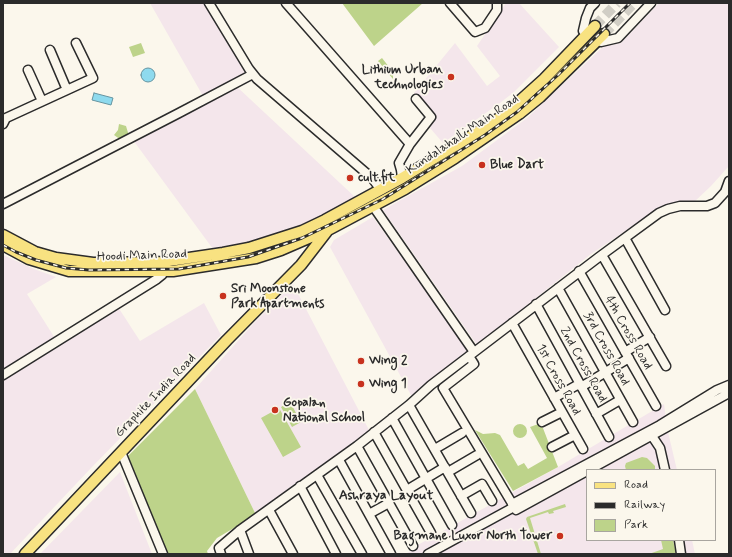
<!DOCTYPE html>
<html>
<head>
<meta charset="utf-8">
<style>
	body { margin:0 }
	#map { position:relative; width:732px; height:557px; overflow:hidden; background:#fbf7ec; font-family:Mynerve,sans-serif }
	canvas { display:block }
	.frame { position:absolute; inset:0; border:4px solid #2b2b2b; pointer-events:none }
	.legend { position:absolute; left:586px; top:469px; width:130px; height:72px; box-sizing:border-box; background:#fbf7ec; border:1px solid #a8a59f; margin:0; padding:5px 7px; list-style:none; font-size:12px; color:#2b2b2b }
	.legend li { display:flex; align-items:center; gap:8px; height:20px }
	.legend b { width:20px; border:1px solid #a8a59f }
</style>
</head>
<body>
<div id="map">
<canvas width="732" height="557"></canvas>
<div class="frame"></div>
<ul class="legend">
<li><b style="height:5px;background:#f8e281"></b>Road</li>
<li><b style="height:5px;background:#2b2b2b"></b>Railway</li>
<li><b style="height:11px;background:#bdd38a"></b>Park</li>
</ul>
</div>
<script>
const g = document.querySelector('canvas').getContext('2d');
g.lineJoin = 'round';
function paint(path, color) { g.fillStyle = color; g.fill(path, 'evenodd'); }
const toPath = rows => new Path2D(rows.map(r => 'M' + r).join(''));
function stroke(path, color, width, dash) { g.strokeStyle = color; g.lineWidth = width; g.lineCap = dash ? 'butt' : 'round'; g.setLineDash(dash || []); g.stroke(path); }
function label(font, color, halo, rows, align = 'center') {
  g.font = font + ' Mynerve,sans-serif'; g.lineWidth = 3.5; g.setLineDash([]); g.textBaseline = 'middle'; g.strokeStyle = halo; g.fillStyle = color; for (const [text, x, y, turn = 0] of rows) {
    g.save(); g.translate(x, y); g.rotate((+turn || 0) * Math.PI / 180); g.textAlign = isNaN(turn) ? turn : align; if (halo) g.strokeText(text, 0, 0); g.fillText(text, 0, 0); g.restore();
  }
}
paint(toPath([
	[150,3,204,3,245,73,203,96],
	[506,3,519,3,559,47,514,92,500,103,443,143,430,128,434,118,414,93,455,43,487,86,500,76,477,46],
	[659,3,729,3,729,166,711,186,693,203,679,201,663,206,591,254,477,345,383,210,462,166,527,118,604,46,613,45,621,43],
	[235,85,355,197,311,221,292,230,235,247,213,249,133,140],
	[373,217,469,351,412,397,330,247,334,240],
	[3,255,34,269,56,277,27,294,58,343,118,307,140,341,204,303,221,335,92,467,10,554,3,554],
	[293,284,369,430,326,466,256,515,195,389,254,323],
	[664,404,668,432,677,470,587,470,587,540,692,540,695,554,405,554,413,550,416,546,558,467],
	[120,472,152,554,40,554]
]), '#f4e6eb');
paint(toPath([
	[342,3,423,3,374,46],
	[141,43,145,53,133,57,129,47],
	[382,58,393,72,393,79,378,61],
	[119,124,126,126,129,136,121,140,114,135,118,130],
	[195,389,256,515,217,538,207,551,208,554,168,554,128,456],
	[290,402,301,422,292,427,281,407],
	[279,408,301,447,283,457,261,418],
	[541,423,558,467,513,491,475,430,483,434,495,433,500,435,518,466,524,463,528,469,547,458,530,427],
	'513 431a7 7 0 1 1 14 0a7 7 0 1 1-14 0Z',
	[642,457,647,458,655,466,655,469,626,470,625,466,626,463],
	[565,504,566,507,553,511,554,513,549,514,548,512,530,518,541,554,538,554,526,519,527,517],
	[661,540,673,540,676,554,649,554,663,549]
]), '#bdd38a');
const water = toPath([
	'141 75a7 7 0 1 1 14 0a7 7 0 1 1-14 0Z',
	[94,93,113,98,111,105,92,100,94,93]
]);
paint(water, '#8edaee');
stroke(water, '#6694a0', 1);
stroke(toPath([
	[595,26,617,3],
	[604,34,634,3]
]), '#d1cec5', 10, [10, 5]);
const minor = toPath([
	[209,3,249,69,257,79,372,178,381,190],
	[286,3,410,144],
	[450,3,475,32,485,28,497,10,497,3],
	[587,35,583,31,586,18,590,8,595,3],
	[598,39,601,42,618,38,651,3],
	[50,50,67,90],
	[28,70,42,101],
	[3,124,6,118,93,78,76,43],
	[402,178,401,170,399,163,410,144,431,117,416,99],
	[3,204,179,113,253,74],
	[373,206,474,352],
	[625,238,665,310],
	[602,255,666,366],
	[579,271,656,406],
	[558,288,633,422],
	[536,304,609,437],
	[512,323,583,449],
	[625,352,650,337],
	[469,356,474,364,443,388,516,510,587,471],
	[3,375,157,279,162,275,164,271],
	[581,387,629,358],
	[554,398,579,384],
	[409,405,471,513],
	[596,414,620,400],
	[392,418,452,525],
	[542,422,562,412],
	[374,432,431,533],
	[652,436,660,448,665,470],
	[357,446,413,546],
	[552,447,575,435],
	[435,449,462,433],
	[121,452,163,554],
	[339,460,391,554],
	[589,470,729,393],
	[448,472,477,455],
	[317,475,362,554],
	[300,486,336,554],
	[407,490,445,467],
	[461,496,482,484,492,501],
	[512,504,660,425,717,390,729,385],
	[269,510,293,554],
	[369,514,389,503],
	[240,530,249,554],
	[679,540,681,554],
	[221,554,219,548,240,530,357,446,409,405,431,385,599,257,659,213,668,209,680,206,707,206,715,203,725,192,729,181],
	[428,554,514,507]
]);
const major = toPath([
	[3,235,35,252,56,258,93,263,162,262,223,253,249,248,302,231,325,220,402,178,468,138,504,115,544,79,595,26],
	[3,245,29,259,69,271,173,271,256,258,281,250,325,231],
	[25,554,227,340,301,265,328,230,405,189,455,158,519,114,540,97,604,34]
]);
stroke(minor, '#2b2b2b', 11);
stroke(major, '#2b2b2b', 13);
stroke(minor, '#fbf7ec', 8);
stroke(major, '#f8e281', 10);
const rail = toPath([
	[3,245,16,252,36,260,66,268,89,270,179,269,248,257,302,238,383,199,485,135,517,112,558,75,630,3]
]);
stroke(rail, '#2b2b2b', 3);
stroke(rail, '#fbf7ec', 1.5, [4.5]);
for (const [x, y, r, color] of [
	[451,77,4,"#c8321e"],
	[482,165,4,"#c8321e"],
	[350,178,4,"#c8321e"],
	[223,296,4,"#c8321e"],
	[361,361,4,"#c8321e"],
	[361,384,4,"#c8321e"],
	[275,410,4,"#c8321e"],
	[560,536,4,"#c8321e"]
]) { const dot = new Path2D(); dot.arc(x, y, r, 0, 2 * Math.PI); g.fillStyle = color; g.fill(dot); stroke(dot, '#fbf7ec', 1.5); }
label('bold 13px', '#2b2b2b', '#fbf7ec', [
	["Lithium Urban",443,70,"right"],
	["technologies",443,85,"right"],
	["Blue Dart",490,165],
	["cult.fit",358,178],
	["Sri Moonstone",231,289],
	["Park Apartments",231,304],
	["Wing 2",369,361],
	["Wing 1",369,384],
	["Gopalan",283,403],
	["National School",283,418],
	["Bagmane Luxor North Tower",552,536,"right"]
], 'left');
label('13px', '#2b2b2b', '#fbf7ec', [
	["Kundalahalli Main Road",463,135,-34],
	["Hoodi Main Road",142,256,-2],
	["4th Cross Road",628,333,60],
	["3rd Cross Road",606,349,61],
	["2nd Cross Road",583,365,61],
	["1st Cross Road",558,380,61],
	["Graphite India Road",156,396,-46]
]);
label('bold 14px', '#2b2b2b', '#fbf7ec', [
	["Ashraya Layout",386,496]
]);
</script>
</body>
</html>
